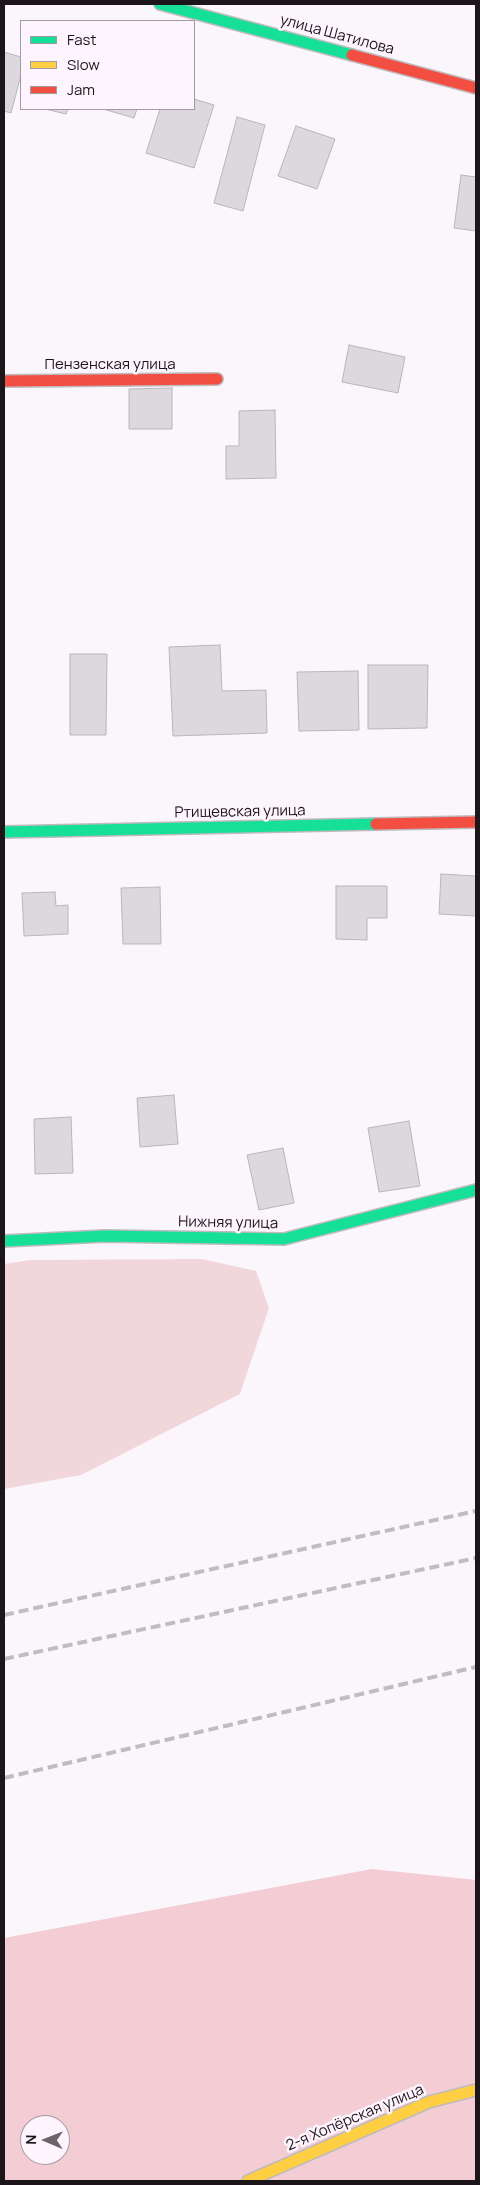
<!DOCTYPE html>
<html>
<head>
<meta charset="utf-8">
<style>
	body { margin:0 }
	#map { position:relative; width:480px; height:2185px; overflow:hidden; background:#fbf6fb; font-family:Manrope,sans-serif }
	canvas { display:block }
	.frame { position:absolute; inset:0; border:5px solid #1c161b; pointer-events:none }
	.legend { position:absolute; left:20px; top:20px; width:175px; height:90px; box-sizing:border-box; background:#fdf4fd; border:1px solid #a39ba3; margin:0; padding:6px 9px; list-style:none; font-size:15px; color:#1c161b }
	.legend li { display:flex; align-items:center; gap:10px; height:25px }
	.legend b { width:25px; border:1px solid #a39ba3 }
	.north { position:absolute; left:20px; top:2115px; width:50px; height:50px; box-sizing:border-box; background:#fdf4fd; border:1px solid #a39ba3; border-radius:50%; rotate:271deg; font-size:14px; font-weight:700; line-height:20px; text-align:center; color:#1c161b }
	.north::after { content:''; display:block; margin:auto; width:18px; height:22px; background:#6a6469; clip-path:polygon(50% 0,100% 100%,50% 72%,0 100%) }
</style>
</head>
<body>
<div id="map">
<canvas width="480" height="2185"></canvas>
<div class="frame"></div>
<ul class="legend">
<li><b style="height:6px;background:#16e098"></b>Fast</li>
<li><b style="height:6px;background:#ffcf43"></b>Slow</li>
<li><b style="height:6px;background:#f24e42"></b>Jam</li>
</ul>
<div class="north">N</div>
</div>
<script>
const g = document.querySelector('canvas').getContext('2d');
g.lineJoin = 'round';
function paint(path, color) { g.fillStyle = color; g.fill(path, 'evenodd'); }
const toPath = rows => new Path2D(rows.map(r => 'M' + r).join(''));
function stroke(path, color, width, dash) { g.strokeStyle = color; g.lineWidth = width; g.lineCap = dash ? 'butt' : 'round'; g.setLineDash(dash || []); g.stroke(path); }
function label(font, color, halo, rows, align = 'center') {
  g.font = font + ' Manrope,sans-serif'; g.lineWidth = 5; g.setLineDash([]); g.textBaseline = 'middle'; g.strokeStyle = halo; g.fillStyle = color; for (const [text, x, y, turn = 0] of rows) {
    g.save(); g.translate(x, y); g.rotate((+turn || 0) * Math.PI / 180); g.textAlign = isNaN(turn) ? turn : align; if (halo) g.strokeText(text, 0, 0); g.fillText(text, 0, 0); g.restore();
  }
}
paint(toPath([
	[202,1259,256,1271,269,1308,240,1394,81,1475,4,1489,4,1264,30,1260]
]), '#f1d7dc');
paint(toPath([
	[372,1869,476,1880,476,2181,4,2181,4,1938],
	[30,2125,60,2125,60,2155,30,2155]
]), '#f3cdd3');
const building = toPath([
	[4,52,21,57,21,75,11,113,4,111,4,52],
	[194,99,214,105,194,168,146,153,160,109,194,109,194,99],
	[45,109,68,109,66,114,45,109],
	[103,109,137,109,134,118,103,109],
	[237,117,265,125,243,211,214,203,237,117],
	[296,126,335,139,317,189,278,176,296,126],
	[461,175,476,177,476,231,454,228,461,175],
	[349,345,405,357,398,393,342,382,349,345],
	[172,388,172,429,129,429,129,389,172,388],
	[275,410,276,478,226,479,226,446,239,446,239,411,275,410],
	[220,645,222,691,266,690,267,733,173,736,169,647,220,645],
	[70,654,107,654,106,735,70,735,70,654],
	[368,665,428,665,427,728,368,729,368,665],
	[358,671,359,730,299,731,297,672,358,671],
	[441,874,476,876,476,916,439,914,441,874],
	[336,886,387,886,387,918,367,918,367,940,336,939,336,886],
	[160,887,161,944,123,944,121,888,160,887],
	[55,892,56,906,68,905,68,934,24,936,22,893,55,892],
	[174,1095,178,1144,140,1147,137,1098,174,1095],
	[71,1117,73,1173,35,1174,34,1119,71,1117],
	[409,1121,420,1186,379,1192,368,1128,409,1121],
	[283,1148,294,1203,259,1210,247,1155,283,1148]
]);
paint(building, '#dcd8de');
stroke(building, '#b9b6bb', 1);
const fast = toPath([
	[160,4,352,55],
	[4,832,376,824],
	[4,1241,105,1236,284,1239,476,1190]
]);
const slow = toPath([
	[248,2181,429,2102,476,2090]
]);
const jam = toPath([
	[352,55,476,88],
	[4,381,217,379],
	[376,824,476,822]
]);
stroke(fast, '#bebabe', 14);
stroke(slow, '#bebabe', 14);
stroke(jam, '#bebabe', 14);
stroke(fast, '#16e098', 11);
stroke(slow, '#ffcf43', 11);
stroke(jam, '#f24e42', 11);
stroke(toPath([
	[4,1615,476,1511],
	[4,1659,476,1558],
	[4,1778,476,1667]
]), '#bfbdbf', 4, [10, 5]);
label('15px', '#1c161b', '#fdf4fd', [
	["улица Шатилова",337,35,15],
	["Пензенская улица",110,365],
	["Ртищевская улица",240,812,-1],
	["Нижняя улица",228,1223,1],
	["2-я Хопёрская улица",355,2118,-23]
]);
</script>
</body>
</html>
